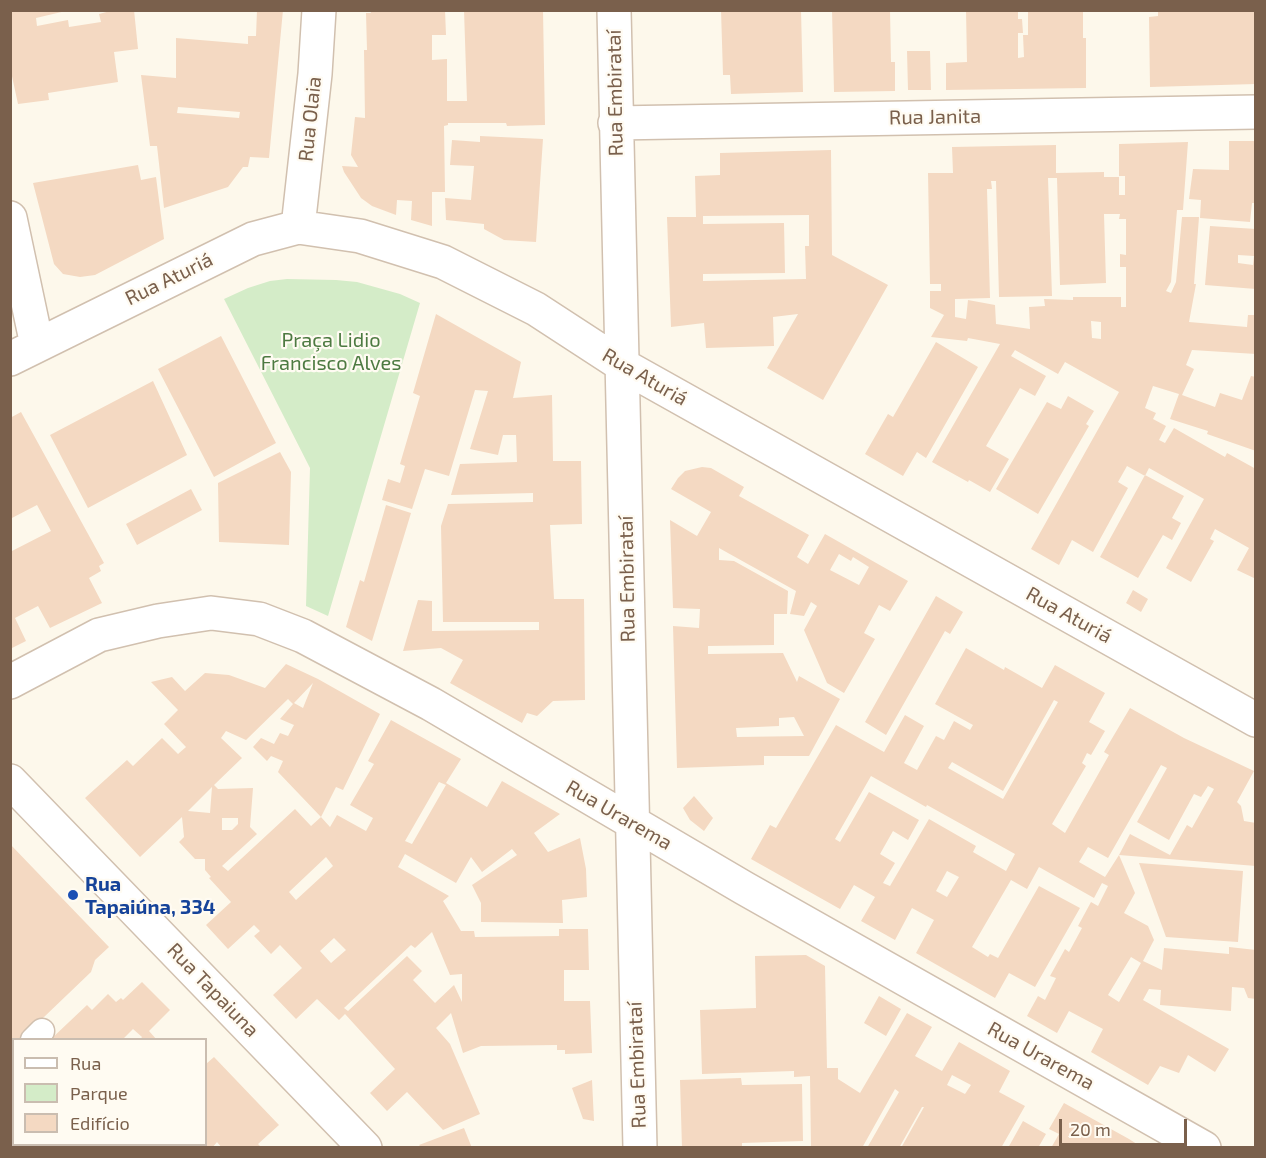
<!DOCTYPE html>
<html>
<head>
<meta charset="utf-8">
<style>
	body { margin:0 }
	#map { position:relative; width:1266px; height:1158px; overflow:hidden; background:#fdf8eb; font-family:"Exo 2",sans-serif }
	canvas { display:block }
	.frame { position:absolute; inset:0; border:12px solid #7a604c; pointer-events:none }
	.legend { position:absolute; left:12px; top:1038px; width:195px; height:108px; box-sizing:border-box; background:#fffbf2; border:2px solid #cabdb0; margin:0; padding:8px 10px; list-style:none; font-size:18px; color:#7a604c }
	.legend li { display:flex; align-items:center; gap:12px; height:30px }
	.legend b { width:30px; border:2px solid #cabdb0 }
	.scale { position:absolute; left:1059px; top:1119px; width:128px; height:27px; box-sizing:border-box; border:3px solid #7a604c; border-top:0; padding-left:8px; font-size:18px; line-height:21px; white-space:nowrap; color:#7a604c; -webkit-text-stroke:4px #fffbf2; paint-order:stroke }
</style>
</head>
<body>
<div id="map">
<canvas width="1266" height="1158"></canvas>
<div class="frame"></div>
<ul class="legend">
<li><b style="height:8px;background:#fff"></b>Rua</li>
<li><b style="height:16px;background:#d4ecc8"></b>Parque</li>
<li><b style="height:16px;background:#f4d9c2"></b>Edifício</li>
</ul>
<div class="scale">20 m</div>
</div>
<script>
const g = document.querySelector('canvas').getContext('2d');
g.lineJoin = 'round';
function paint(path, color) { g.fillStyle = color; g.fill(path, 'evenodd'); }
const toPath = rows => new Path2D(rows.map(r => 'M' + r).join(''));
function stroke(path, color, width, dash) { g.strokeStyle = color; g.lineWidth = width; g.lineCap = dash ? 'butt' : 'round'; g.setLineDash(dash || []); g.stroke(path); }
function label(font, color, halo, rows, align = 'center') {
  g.font = font + ' "Exo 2",sans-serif'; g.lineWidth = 4.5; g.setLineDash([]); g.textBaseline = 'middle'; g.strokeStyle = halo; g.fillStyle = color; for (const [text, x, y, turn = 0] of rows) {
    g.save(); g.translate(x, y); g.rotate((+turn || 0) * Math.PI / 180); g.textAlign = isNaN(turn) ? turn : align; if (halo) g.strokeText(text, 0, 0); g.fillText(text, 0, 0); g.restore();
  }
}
paint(toPath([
	[287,279,336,280,357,282,400,294,420,303,328,616,306,606,310,468,224,299,248,288,270,281]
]), '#d4ecc8');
paint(toPath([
	[10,10,70,10,36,18,37,26,68,20,69,27,101,22,99,14,114,10,134,10,138,49,114,52,118,82,48,93,49,100,18,104,10,67],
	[257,10,283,10,269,158,250,157,248,167,243,167,228,187,164,208,157,146,150,146,141,75,176,78,176,38,248,44,248,36,256,36],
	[178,107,240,112,239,118,177,113],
	[370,10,445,10,446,35,432,35,432,60,447,59,447,101,467,101,464,10,543,10,545,125,507,126,506,123,448,123,448,125,444,126,445,192,432,192,432,226,411,220,412,201,397,200,396,215,372,206,361,198,344,172,342,166,358,167,351,155,355,117,365,118,364,50,367,50,366,13,371,13],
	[721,10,801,10,803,92,731,94,730,75,723,75],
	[832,10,890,10,891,62,895,62,895,91,834,92],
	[966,10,1018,10,1018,19,1022,19,1023,33,1018,33,1018,58,1024,57,1023,35,1028,35,1028,10,1083,11,1083,38,1086,38,1086,88,946,90,946,63,967,62],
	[1158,10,1256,10,1256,84,1150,87,1149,17,1158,16],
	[907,51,930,51,931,90,908,90],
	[480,136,543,139,536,242,504,240,484,229,484,224,446,220,445,198,471,200,474,166,450,165,452,140,480,142],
	[1229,141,1256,141,1256,203,1252,203,1250,222,1200,218,1201,200,1189,199,1193,169,1229,170],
	[1188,142,1183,210,1177,210,1171,282,1166,291,1171,293,1176,282,1182,217,1199,217,1194,284,1196,284,1189,322,1247,327,1248,315,1256,315,1256,354,1192,350,1186,365,1194,369,1182,395,1215,407,1220,393,1242,400,1251,376,1256,377,1256,451,1207,434,1208,431,1170,419,1179,394,1153,386,1145,408,1156,413,1153,419,1166,426,1159,440,1165,443,1174,428,1225,457,1227,453,1256,469,1256,579,1237,570,1249,548,1215,529,1210,539,1214,541,1191,582,1166,568,1204,499,1149,468,1145,476,1127,466,1118,482,1128,488,1093,552,1072,540,1059,565,1031,549,1119,392,1065,362,1058,374,1015,350,1011,356,1046,376,1035,396,1020,388,986,446,1009,459,990,492,969,480,968,482,932,462,1000,344,968,338,967,341,931,337,944,315,930,308,930,291,941,291,941,284,930,284,928,173,953,173,952,147,1056,145,1056,173,1104,172,1104,177,1119,177,1119,195,1125,195,1125,176,1119,176,1119,144],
	[1048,178,1057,178,1060,285,1106,283,1104,214,1120,214,1119,219,1126,219,1126,255,1120,254,1120,267,1126,267,1126,307,1121,307,1121,297,1073,297,1073,300,1044,299,1045,306,1029,307,1030,329,996,324,995,305,968,300,966,319,955,317,955,299,990,298,987,189,992,189,991,181,996,181,999,297,1052,296],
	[1091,321,1101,322,1101,339,1092,338],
	[831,150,832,255,888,285,823,400,767,368,798,314,773,317,774,346,706,348,704,323,671,327,667,217,696,217,695,176,720,175,720,153],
	[809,215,809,246,805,246,806,279,703,281,703,274,785,273,784,223,703,224,703,216],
	[138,165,141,180,156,177,164,239,95,275,80,277,63,274,54,264,33,183],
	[1210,226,1256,229,1256,289,1205,285],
	[1238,255,1254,256,1253,265,1238,263],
	[436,314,521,362,513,398,552,395,553,461,581,461,582,524,550,525,554,599,584,599,585,700,553,701,537,716,527,713,522,723,450,683,463,660,441,648,403,651,418,600,432,601,432,631,539,630,539,622,443,622,441,526,448,504,533,502,533,493,451,495,460,464,517,462,516,435,503,435,498,455,470,449,488,391,475,390,449,476,425,469,412,509,382,500,388,479,400,483,405,466,400,464,420,396,413,393],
	[221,336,276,443,214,477,158,369],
	[936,342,978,367,926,458,917,452,903,476,865,454,888,414,893,417],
	[153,381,187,455,88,508,50,435],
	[1068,396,1094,411,1086,424,1089,426,1038,514,996,489,1047,402,1061,409],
	[21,412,104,563,99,566,101,571,89,578,102,603,50,628,38,606,15,618,26,641,10,649,10,552,51,531,37,505,10,519,10,418],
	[280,452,291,472,289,545,219,542,218,483],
	[702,467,711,468,744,487,739,496,809,535,797,557,808,564,825,534,908,581,890,611,879,605,864,633,875,639,844,693,827,683,804,630,817,606,811,602,804,616,790,614,796,591,719,548,719,560,734,561,788,591,787,614,774,614,774,645,708,646,708,654,783,653,797,682,799,676,840,699,809,756,764,756,764,765,677,768,673,626,699,628,700,609,673,608,670,520,697,536,711,512,671,489,678,478,685,471],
	[839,554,851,561,853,557,869,567,859,585,830,570],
	[794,717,804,736,737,737,736,728,779,726,779,718],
	[1145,475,1184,496,1172,518,1181,523,1172,540,1163,535,1138,578,1100,557],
	[191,489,202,510,137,545,126,524],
	[386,505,411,513,372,641,346,627,360,580,364,582],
	[1133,590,1148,599,1141,612,1126,603],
	[936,596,963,612,950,634,945,631,886,735,865,722],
	[966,648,1004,670,1005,667,1042,688,1055,665,1105,693,1089,722,1105,731,1091,755,1087,753,1082,763,1086,766,1052,824,1065,833,1109,755,1104,752,1130,708,1184,738,1254,771,1237,802,1241,806,1244,821,1256,823,1256,866,1119,855,1130,834,1170,855,1187,825,1192,828,1214,789,1208,786,1201,797,1194,794,1169,840,1137,822,1167,768,1161,765,1108,858,1088,847,1079,862,1105,877,1119,855,1135,893,1124,913,1148,926,1154,940,1143,961,1162,970,1164,948,1229,954,1229,947,1256,950,1256,999,1248,998,1244,988,1232,987,1231,1011,1160,1005,1161,990,1149,989,1143,1000,1229,1049,1215,1072,1188,1055,1179,1073,1160,1066,1148,1085,1091,1052,1103,1029,1069,1011,1057,1033,1027,1016,1038,996,1045,1000,1056,978,1050,976,1065,949,1069,952,1082,928,1078,926,1091,902,1098,906,1108,886,1102,883,1094,898,1039,867,1027,889,1011,880,972,947,988,957,990,954,998,958,1039,886,1080,908,1035,987,1009,973,995,998,916,953,934,920,912,908,895,940,861,921,875,897,854,885,840,909,751,859,770,825,776,828,836,725,884,752,905,715,924,726,904,763,917,770,936,736,944,740,954,721,970,730,973,725,935,704],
	[1054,700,1058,702,1003,799,948,768,952,762,1003,791],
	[871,776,926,807,927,805,1015,854,1006,871,973,852,976,846,929,819,890,886,883,883,895,863,880,854,893,831,908,840,919,820,869,792,840,842,835,839],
	[947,871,959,877,947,897,936,891],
	[1131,957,1141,963,1119,1002,1108,995],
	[286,664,318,679,380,714,343,790,336,787,321,817,278,772,283,761,271,756,267,761,253,747,261,738,274,744,280,733,288,736,294,725,280,719,293,704,288,699,246,740,226,731,221,738,242,758,214,785,218,789,253,788,250,827,257,834,222,866,228,871,295,809,311,826,321,817,330,827,337,815,366,831,373,818,350,805,374,764,368,761,391,720,461,759,446,783,487,807,502,781,560,814,534,833,548,852,580,838,586,869,587,897,562,900,563,923,481,922,481,903,472,885,517,855,512,849,482,872,471,857,456,883,405,854,398,867,449,896,443,901,461,931,474,931,475,937,559,936,559,929,588,929,589,970,564,970,564,1001,590,1001,592,1053,565,1054,565,1050,557,1050,557,1045,481,1046,463,1053,451,1013,436,1028,450,1044,480,1114,443,1130,407,1092,387,1111,370,1093,395,1069,345,1014,339,1020,317,999,296,1019,273,995,302,968,280,945,271,954,254,936,260,931,254,925,228,949,206,925,231,902,209,878,211,877,205,870,205,859,195,859,179,842,184,837,182,817,140,857,85,798,127,760,133,766,162,738,178,754,186,747,164,724,178,710,151,682,172,677,185,691,205,673,229,675,265,688],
	[313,683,303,708,294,703],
	[439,782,446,785,412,844,405,841],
	[212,787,210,813,188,811],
	[222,818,238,818,238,824,232,830,222,830],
	[326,857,333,866,296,900,289,892],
	[432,932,450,975,462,974,462,1002,454,985,435,1003,413,980,422,971,407,956,348,1011,344,1008,411,945,415,948],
	[334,938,346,950,331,963,320,951],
	[694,796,713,818,704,831,690,820,683,808],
	[10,844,109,947,95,960,91,972,20,1040,14,1040,14,1046,10,1043],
	[1139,863,1243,871,1238,942,1166,937],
	[806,955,825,966,827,1068,838,1068,838,1079,860,1093,907,1013,932,1027,915,1056,942,1071,959,1042,1010,1071,999,1092,1025,1106,1001,1148,901,1148,924,1107,922,1107,899,1148,867,1148,899,1092,895,1089,862,1148,811,1148,810,1076,794,1077,794,1071,702,1074,700,1010,756,1008,755,956],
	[952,1075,971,1085,965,1094,947,1085],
	[142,982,170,1010,149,1031,157,1040,140,1040,142,1037,133,1029,122,1040,50,1040,87,1005,92,1010,108,994,116,1002,121,998,123,1000],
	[879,996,901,1009,886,1036,864,1023],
	[214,1057,279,1125,258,1144,262,1148,222,1148,217,1142,212,1148,129,1148,132,1144,206,1144,206,1064],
	[741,1078,742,1085,802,1084,803,1141,742,1143,742,1147,682,1148,680,1080],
	[592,1080,594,1121,583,1119,572,1088],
	[1064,1103,1129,1139,1143,1148,1051,1148,1059,1134,1049,1129],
	[14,1118,14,1144,29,1144,26,1148,10,1148,10,1120],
	[1023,1121,1046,1134,1038,1148,1008,1148],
	[464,1128,472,1148,422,1148,419,1145],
	[76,1144,122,1144,119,1148,73,1148]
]), '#f4d9c2');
const service = toPath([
	[33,1040,42,1031],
	[10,1060,14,1057]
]);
const minor = toPath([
	[614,10,640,1148],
	[615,123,1256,112],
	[10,218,37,345],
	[298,227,315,74,319,10],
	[10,359,253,239,298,227,360,236,443,262,536,309,622,365,1256,720],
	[10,682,99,635,158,621,211,613,259,619,303,636,431,704,744,888,1204,1148]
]);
const tertiary = toPath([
	[10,781,365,1148]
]);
stroke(service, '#d1c0af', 27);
stroke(minor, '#d1c0af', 36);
stroke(tertiary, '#d1c0af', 36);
stroke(service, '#fff', 24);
stroke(minor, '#fff', 33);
stroke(tertiary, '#fff', 33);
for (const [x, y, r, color] of [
	[73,895,6,"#1a4fb4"]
]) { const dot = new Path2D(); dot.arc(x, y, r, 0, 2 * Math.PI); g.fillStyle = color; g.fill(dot); stroke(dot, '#fffbf2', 2); }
label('20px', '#7a604c', '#fffbf2', [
	["Rua Embirataí",615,93,-91],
	["Rua Janita",935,117,-1],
	["Rua Olaia",310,119,-84],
	["Rua Aturiá",169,279,-26],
	["Rua Aturiá",645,377,30],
	["Rua Embirataí",627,579,-91],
	["Rua Aturiá",1069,615,29],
	["Rua Urarema",619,815,30],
	["Rua Tapaiuna",213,990,46],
	["Rua Urarema",1041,1056,29],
	["Rua Embirataí",637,1065,-92]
]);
label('20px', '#4d7a41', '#fffbf2', [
	["Praça Lidio",331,340],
	["Francisco Alves",331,363]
]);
label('bold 20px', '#164399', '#fffbf2', [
	["Rua",85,884],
	["Tapaiúna, 334",85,907]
], 'left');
</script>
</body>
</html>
